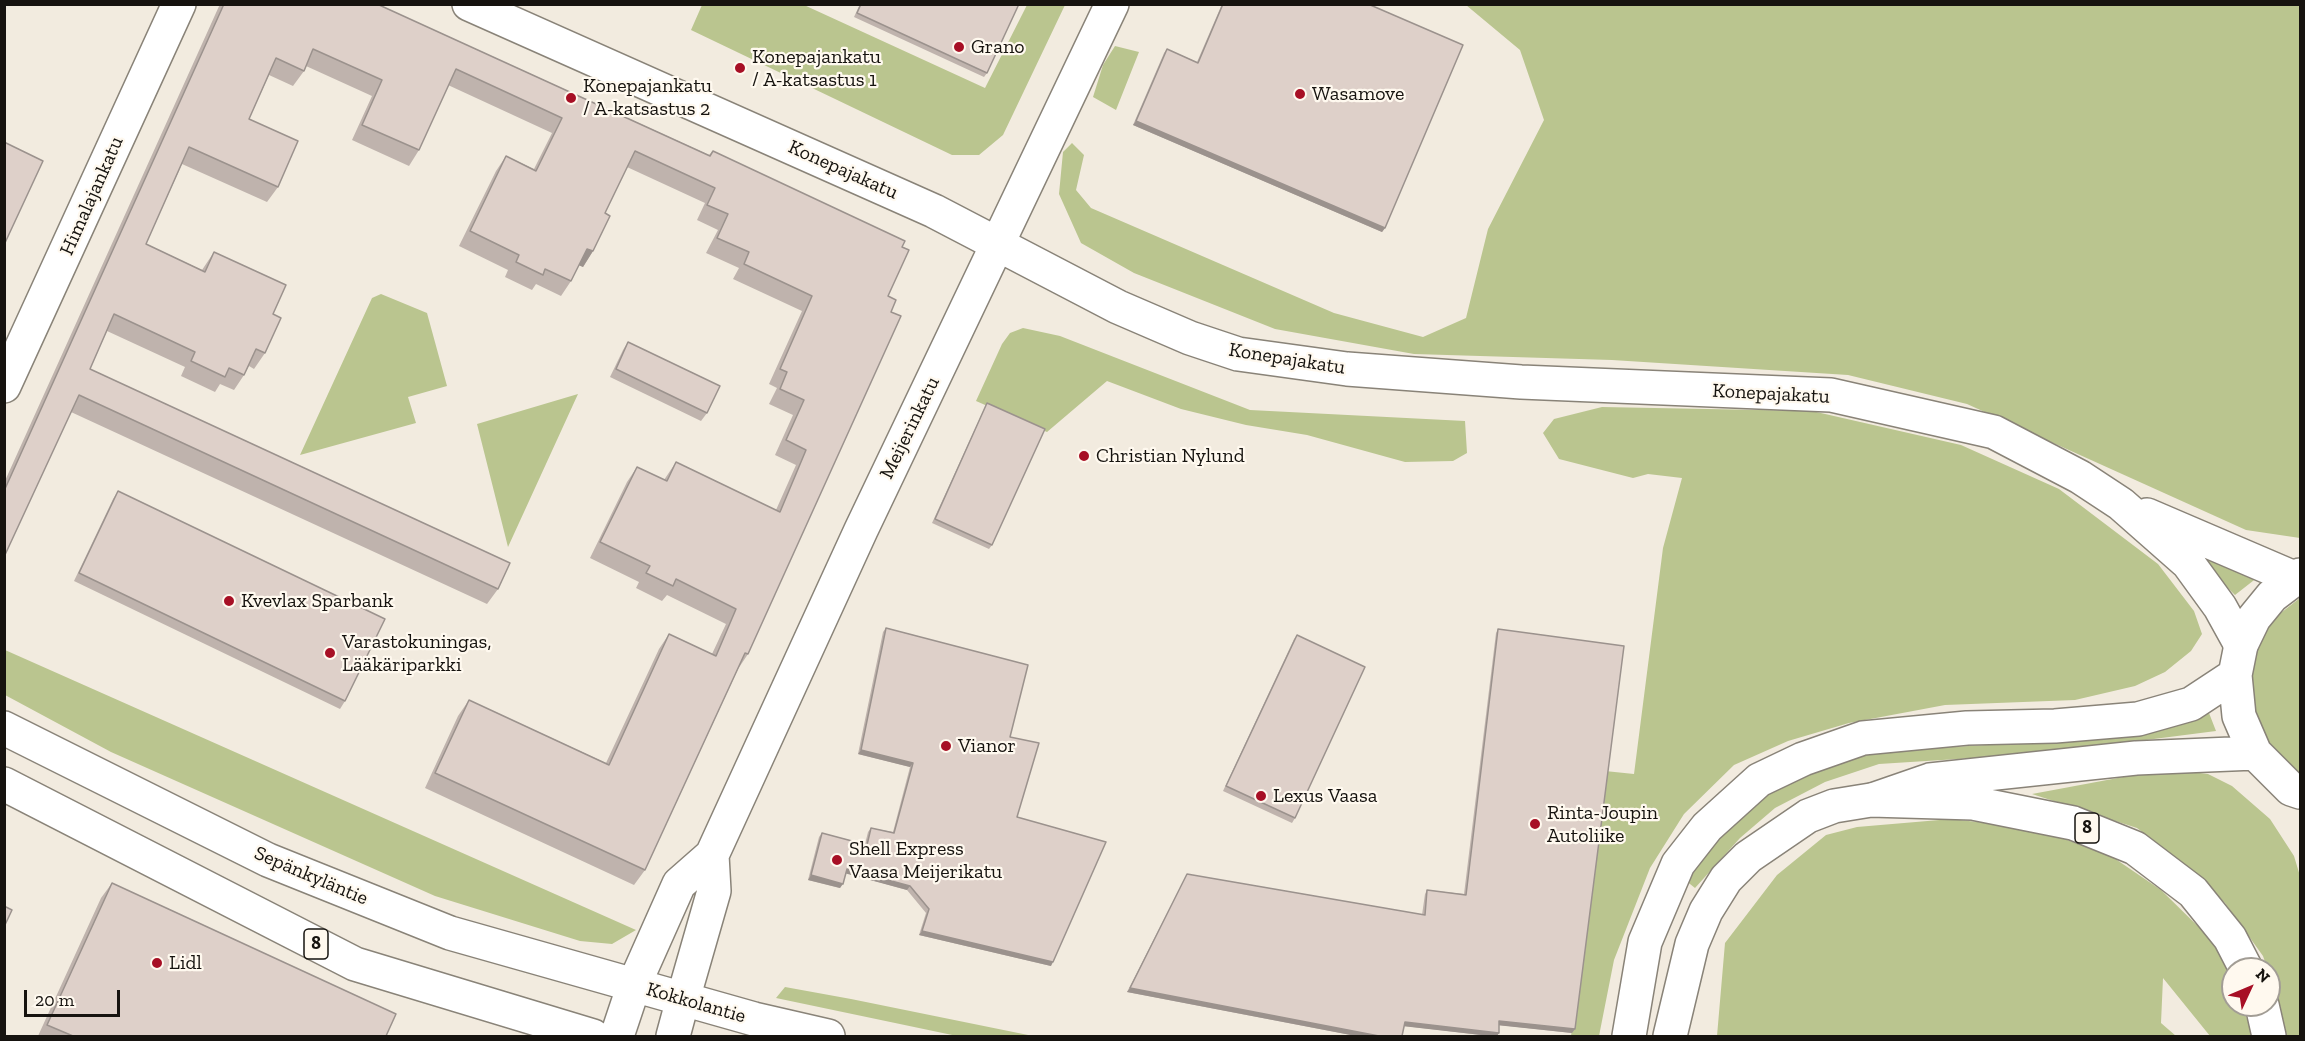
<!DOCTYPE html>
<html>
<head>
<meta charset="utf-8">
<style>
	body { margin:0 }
	#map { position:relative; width:2305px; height:1041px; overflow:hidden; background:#f2ebdf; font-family:"Zilla Slab",serif }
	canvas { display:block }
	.frame { position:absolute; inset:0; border:6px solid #16130f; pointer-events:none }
	.north { position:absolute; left:2221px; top:957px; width:60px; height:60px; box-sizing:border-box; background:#fff9ef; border:2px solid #a29d95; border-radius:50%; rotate:46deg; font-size:16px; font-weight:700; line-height:24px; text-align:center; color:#16130f }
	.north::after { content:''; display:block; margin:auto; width:21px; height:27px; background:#a70f25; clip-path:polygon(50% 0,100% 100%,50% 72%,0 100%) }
	.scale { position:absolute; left:24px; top:990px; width:96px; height:27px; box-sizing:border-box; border:3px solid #16130f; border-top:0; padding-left:8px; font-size:18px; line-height:21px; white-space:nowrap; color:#16130f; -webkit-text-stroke:4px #fff9ef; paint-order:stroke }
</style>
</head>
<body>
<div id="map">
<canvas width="2305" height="1041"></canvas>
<div class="frame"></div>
<div class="north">N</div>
<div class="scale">20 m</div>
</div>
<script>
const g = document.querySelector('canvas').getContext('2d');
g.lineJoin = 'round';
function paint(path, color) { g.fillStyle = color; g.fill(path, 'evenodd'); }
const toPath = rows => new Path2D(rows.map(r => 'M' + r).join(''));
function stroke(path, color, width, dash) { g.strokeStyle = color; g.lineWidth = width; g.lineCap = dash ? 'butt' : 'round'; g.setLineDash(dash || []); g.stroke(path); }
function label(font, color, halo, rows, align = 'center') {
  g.font = font + ' "Zilla Slab",serif'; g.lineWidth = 4.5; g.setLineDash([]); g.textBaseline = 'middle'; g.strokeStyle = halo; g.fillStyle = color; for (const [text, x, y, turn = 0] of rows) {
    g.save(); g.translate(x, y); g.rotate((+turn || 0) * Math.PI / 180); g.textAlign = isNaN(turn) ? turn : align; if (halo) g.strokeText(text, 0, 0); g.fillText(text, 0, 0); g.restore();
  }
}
paint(toPath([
	[702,5,804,5,985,88,1027,5,1065,5,1003,135,979,155,952,155,691,30],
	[1466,5,2300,5,2300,538,2246,530,1967,404,1848,375,1612,360,1414,354,1275,329,1134,273,1081,243,1059,194,1063,152,1072,143,1084,155,1076,190,1091,208,1334,313,1423,337,1466,318,1488,229,1544,120,1520,50],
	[1115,46,1139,52,1116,110,1093,97,1103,65],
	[381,294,427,313,447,386,408,397,416,423,300,455,372,298],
	[1023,328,1060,336,1250,410,1465,421,1467,453,1453,461,1405,462,1307,435,1246,425,1181,409,1107,381,1047,432,976,401,1002,344,1010,333],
	[578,394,508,547,477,424],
	[1602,407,1812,411,1961,445,2059,489,2158,564,2194,611,2202,634,2191,651,2165,672,2135,686,2075,700,1945,705,1849,723,1788,741,1734,765,1684,814,1650,868,1614,960,1599,1036,1571,1036,1605,771,1634,774,1663,548,1682,478,1648,474,1633,478,1559,459,1543,433,1554,419],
	[2202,551,2258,577,2235,595,2196,557],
	[2300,598,2300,774,2292,769,2268,745,2249,697,2249,669,2259,640,2273,619],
	[5,650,636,930,612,944,580,941,435,896,111,752,5,695],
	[2209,713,2216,731,2037,754,1879,764,1825,782,1775,808,1740,838,1695,888,1685,880,1737,814,1784,782,1869,752,2035,742,2145,731],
	[2166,769,2208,774,2232,786,2270,819,2294,856,2300,876,2300,1036,2287,1036,2280,1006,2263,956,2225,903,2182,862,2137,828,2032,794],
	[1951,819,2039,829,2114,858,2161,890,2215,943,2233,984,2233,1005,2242,1005,2253,1036,2210,1036,2163,978,2161,1023,2176,1036,1717,1036,1725,943,1777,875,1826,835,1857,827],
	[785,987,851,999,1033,1036,957,1036,776,998]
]), '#bac58f');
const minor = toPath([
	[469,4,934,211,1118,307,1190,338,1238,354,1347,369,1521,382,1831,395,1994,432,2080,477,2121,504,2188,563,2220,607,2241,645],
	[4,386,179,4],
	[2147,515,2294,578],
	[634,985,679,884,712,855,861,530,1112,4],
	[683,999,714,891,712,855]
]);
const major = toPath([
	[2300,575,2272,596,2254,618,2241,645,2235,675,2239,716,2255,753,2291,789,2300,792],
	[4,728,268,860,450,933,754,1019,828,1036],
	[4,784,355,964,593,1036],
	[1875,799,1930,780,2136,758,2255,753],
	[617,1036,634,985],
	[673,1036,683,999],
	[1629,1036,1645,942,1678,864,1707,827,1759,780,1803,759,1863,738,1967,728,2055,726,2138,719,2191,704,2235,675]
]);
const highway = toPath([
	[2262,1005,2269,1036],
	[1670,1036,1692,944,1706,911,1726,879,1748,857,1808,816,1834,806,1871,800,1973,803,2073,823,2135,848,2193,892,2230,938,2246,969]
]);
stroke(minor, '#898378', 36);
stroke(major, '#898378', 36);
stroke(highway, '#898378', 36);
stroke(minor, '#fff', 33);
stroke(major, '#fff', 33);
stroke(highway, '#fff', 33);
paint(toPath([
	[220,4,377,4,709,155,713,151,902,247,888,296,748,654,738,669,645,870,634,885,425,788,458,716,469,700,606,763,659,649,669,634,712,654,726,624,667,595,662,601,636,588,639,582,590,558,627,482,637,467,664,480,676,462,776,510,796,465,775,455,793,415,769,404,777,388,769,384,802,311,733,279,739,268,706,253,718,230,697,220,705,203,627,167,605,213,593,251,583,267,579,265,571,281,561,296,536,284,532,290,505,277,508,270,459,246,496,171,506,156,534,169,552,133,448,85,419,150,409,166,352,140,372,96,306,66,304,71,293,86,269,75,249,119,278,187,267,202,182,164,146,244,202,270,214,252,273,314,265,353,254,369,249,366,244,375,234,390,220,384,215,392,181,376,185,367,107,331,90,369,498,589,487,604,71,412,4,557,4,483],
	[860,4,1019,4,987,73,984,77,854,17],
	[1222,4,1368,4,1385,228,1382,232,1133,125,1164,53,1167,49,1197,62],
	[628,342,707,413,701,421,610,377,623,350],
	[987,403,992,545,989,549,932,523,985,407],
	[118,491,345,701,340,709,74,581,113,499],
	[886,628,1010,737,1017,817,1051,966,919,935,926,913,907,890,846,873,840,888,808,880,819,837,822,833,865,844,868,832,871,828,893,832,910,767,858,754,883,632],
	[1498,629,1575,1029,1572,1033,1499,1025,1499,1033,1497,1036,1490,1036,1404,1026,1402,1036,1356,1036,1127,992,1187,874,1422,915,1425,894,1427,890,1464,894,1496,633],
	[1297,635,1295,818,1292,823,1223,791,1294,639],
	[112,883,386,1036,38,1036,101,898]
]), '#bfb3ad');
paint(toPath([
	[1136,121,1385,228,1382,232,1133,125],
	[587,249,593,251,583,267,576,264],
	[861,750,913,763,910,767,858,754],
	[847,869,910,886,907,890,844,873],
	[811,875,843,884,840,888,808,880],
	[922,931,1053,962,1051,966,919,935],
	[1130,988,1379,1036,1356,1036,1127,992],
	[1499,1021,1575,1029,1572,1033,1496,1025],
	[1405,1022,1499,1033,1497,1036,1490,1036,1402,1026]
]), '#9b928d');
const building = toPath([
	[224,4,377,4,710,156,713,151,905,241,902,247,909,250,888,296,896,300,891,312,901,316,748,654,745,653,645,870,435,773,469,700,609,765,669,634,716,656,736,609,676,579,673,586,646,573,650,566,600,542,637,467,667,481,676,462,780,512,806,450,786,440,804,400,780,389,787,372,780,369,812,296,744,264,749,252,717,238,728,214,707,205,715,188,635,151,605,213,610,216,593,251,587,249,571,281,545,269,543,275,516,262,519,255,470,231,506,156,536,171,562,118,456,69,419,150,362,125,382,80,313,49,304,71,276,58,249,119,298,141,278,187,189,147,146,244,205,272,214,252,286,285,273,314,281,318,265,353,256,349,244,375,229,368,225,377,191,361,195,352,114,314,90,369,510,563,498,589,79,395,4,557,4,491,224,4],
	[861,4,1019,4,987,73,857,13,861,4],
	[1223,4,1368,4,1463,45,1385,228,1136,121,1167,49,1198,63,1223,4],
	[4,142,43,161,4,245,4,142],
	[628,342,720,386,707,413,616,369,628,342],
	[987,403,1045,429,992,545,935,519,987,403],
	[118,491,385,619,345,701,79,573,118,491],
	[886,628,1028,665,1010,737,1039,743,1017,817,1106,842,1053,962,922,931,929,909,910,886,847,869,843,884,811,875,822,833,867,845,871,828,894,833,913,763,861,750,886,628],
	[1498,629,1624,646,1575,1029,1499,1021,1499,1033,1405,1022,1402,1036,1379,1036,1130,988,1187,874,1425,915,1427,890,1466,895,1498,629],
	[1297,635,1365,667,1295,818,1226,786,1297,635],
	[112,883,396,1014,386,1036,73,1036,47,1025,112,883],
	[4,906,12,910,4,927,4,906]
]);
paint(building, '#ded0c9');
stroke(building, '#9b928d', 1.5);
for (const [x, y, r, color] of [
	[959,47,6,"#a70f25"],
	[740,68,6,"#a70f25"],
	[1300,94,6,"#a70f25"],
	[571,98,6,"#a70f25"],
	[1084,456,6,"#a70f25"],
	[229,601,6,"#a70f25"],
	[330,653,6,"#a70f25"],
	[946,746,6,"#a70f25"],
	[1261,796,6,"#a70f25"],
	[1535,824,6,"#a70f25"],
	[837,860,6,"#a70f25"],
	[157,963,6,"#a70f25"]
]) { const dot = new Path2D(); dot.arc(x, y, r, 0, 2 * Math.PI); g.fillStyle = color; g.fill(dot); stroke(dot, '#fff9ef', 2); }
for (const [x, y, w] of [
	[2087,828,24],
	[316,944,24]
]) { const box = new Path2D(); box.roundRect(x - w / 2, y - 15, w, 30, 4.5); g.fillStyle = '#fff9ef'; g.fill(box); stroke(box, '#16130f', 1.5); }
label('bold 18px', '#16130f', null, [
	["8",2087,828],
	["8",316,944]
]);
label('20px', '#16130f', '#fff9ef', [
	["Grano",971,47],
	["Konepajankatu",752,57],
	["/ A-katsastus 1",752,80],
	["Konepajankatu",583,86],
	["/ A-katsastus 2",583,109],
	["Wasamove",1312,94],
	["Christian Nylund",1096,456],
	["Kvevlax Sparbank",241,601],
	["Varastokuningas,",342,642],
	["Lääkäriparkki",342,665],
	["Vianor",958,746],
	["Lexus Vaasa",1273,796],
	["Rinta-Joupin",1547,813],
	["Autoliike",1547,836],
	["Shell Express",849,849],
	["Vaasa Meijerikatu",849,872],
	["Lidl",169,963]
], 'left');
label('20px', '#16130f', '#fff9ef', [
	["Konepajakatu",843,170,24],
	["Himalajankatu",92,196,-66],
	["Konepajakatu",1287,359,9],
	["Konepajakatu",1771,394,3],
	["Meijerinkatu",910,428,-64],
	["Sepänkyläntie",311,876,23],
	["Kokkolantie",696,1003,16]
]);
</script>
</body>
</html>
